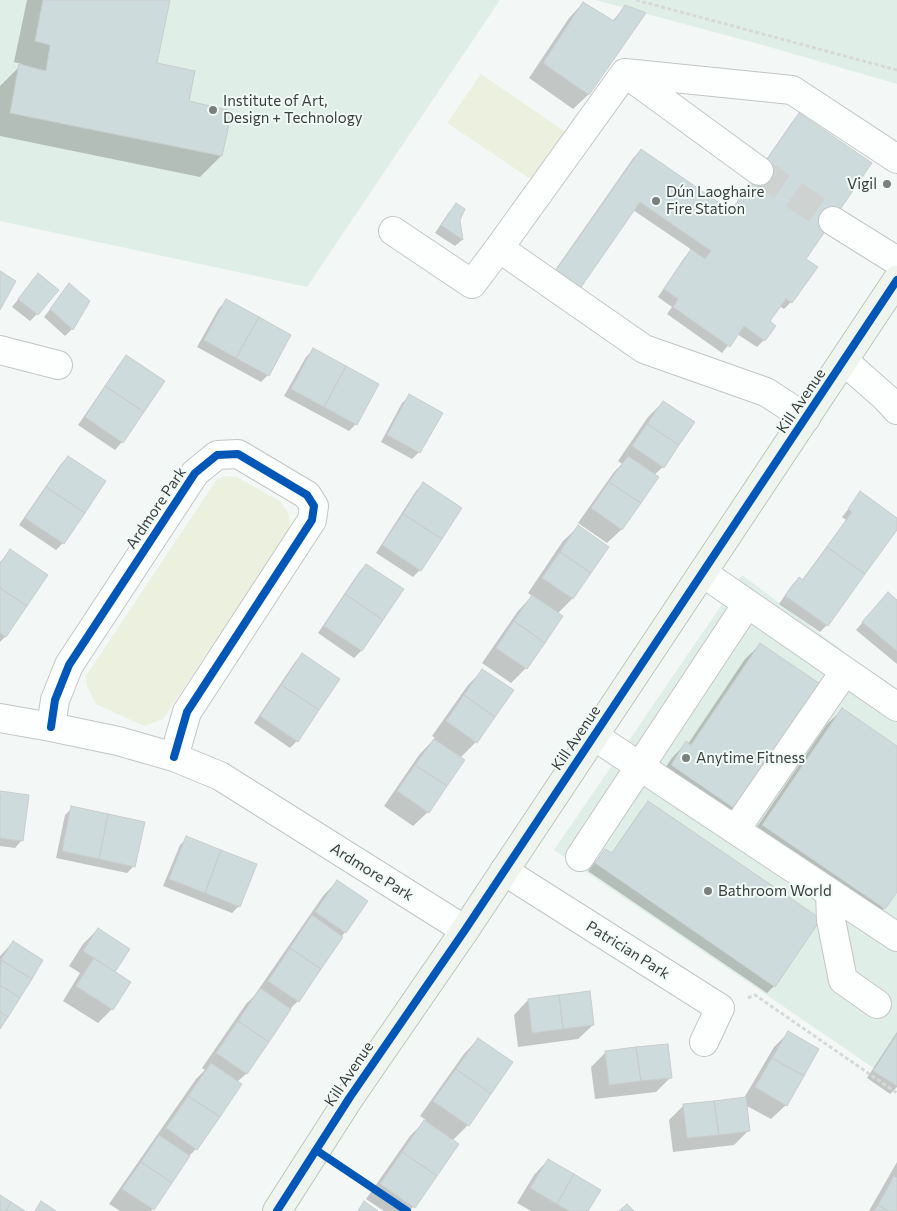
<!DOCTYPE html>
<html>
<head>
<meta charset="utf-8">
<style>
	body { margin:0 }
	canvas { display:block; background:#f3f8f6 }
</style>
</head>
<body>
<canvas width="897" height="1211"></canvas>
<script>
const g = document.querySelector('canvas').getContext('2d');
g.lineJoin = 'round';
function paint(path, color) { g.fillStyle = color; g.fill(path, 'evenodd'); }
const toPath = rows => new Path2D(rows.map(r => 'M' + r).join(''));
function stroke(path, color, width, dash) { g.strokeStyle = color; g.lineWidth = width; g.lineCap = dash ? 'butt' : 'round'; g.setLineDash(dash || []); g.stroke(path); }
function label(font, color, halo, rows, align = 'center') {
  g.font = font + ' Commissioner,sans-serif'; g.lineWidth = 4; g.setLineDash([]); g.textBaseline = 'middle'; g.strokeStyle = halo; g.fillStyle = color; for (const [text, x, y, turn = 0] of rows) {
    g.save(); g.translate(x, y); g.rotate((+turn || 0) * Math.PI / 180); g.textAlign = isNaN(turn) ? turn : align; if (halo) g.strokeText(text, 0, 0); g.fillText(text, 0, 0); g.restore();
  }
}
paint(toPath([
	[0,0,500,0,307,287,0,221],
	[595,0,897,0,897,84,766,46],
	[742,575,842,650,838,654,897,692,897,1084,554,850]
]), '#e0eee8');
paint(toPath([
	[481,74,580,142,547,190,447,123],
	[225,476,237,477,281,502,289,515,290,529,163,719,144,726,96,704,87,686,86,676,217,479]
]), '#ecf0de');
paint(toPath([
	[27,0,169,0,155,64,187,102,221,156,200,177,0,136,0,86,22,64,14,62],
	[583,3,612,21,626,7,644,14,588,95,573,109,529,78,569,18],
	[799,115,804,259,816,267,791,302,784,309,779,306,768,322,764,340,757,347,737,334,722,353,667,314,672,307,658,297,684,258,692,250,633,210,546,283,634,157,641,150,730,212,792,122],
	[456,205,462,240,455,246,435,233,449,212],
	[38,274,37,314,30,321,12,307],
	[69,285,89,301,72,329,65,336,44,317],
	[226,301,268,375,261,382,197,347,219,308],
	[313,350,377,385,356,424,349,431,284,396,306,357],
	[127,357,163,381,122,442,115,450,78,425,120,364],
	[410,396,419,452,412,459,381,442,402,403],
	[663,402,663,467,654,475,622,529,607,543,578,523,614,472,622,464,618,461,648,417],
	[68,457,63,543,56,550,19,525,61,464],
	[423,484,420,570,413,577,376,553,416,491],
	[861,493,897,519,897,528,827,625,820,632,779,604,792,585,799,578,802,580,846,520,842,517],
	[578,527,607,547,572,599,557,614,562,617,526,668,511,683,482,663,518,611,532,596,528,593,563,541],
	[10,551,46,575,5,637,0,642,0,562],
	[366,565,402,589,361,651,354,658,318,633,359,572],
	[888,593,897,601,897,664,856,630],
	[760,645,821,686,723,824,657,780,672,758,686,743,688,744,745,659],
	[302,655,297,741,290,748,254,723,295,662],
	[483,670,476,742,460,758,428,812,413,826,384,806,419,755,435,738,432,736,468,685],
	[842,710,897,748,897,890,884,908,870,923,748,840,827,724],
	[0,792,22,840,15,848,0,846],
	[648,803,774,986,767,993,588,871,605,850,611,854,641,810],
	[72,808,134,866,127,873,56,858,65,815],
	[187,838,239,906,232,913,163,886,180,845],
	[337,881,366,901,298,1001,290,1009,246,1074,237,1082,196,1149,189,1156,151,1211,120,1211,109,1204,196,1079,205,1070,202,1068,246,1004,254,996,323,896],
	[98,929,114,972,112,1009,98,1023,63,1001,80,973,69,966,83,944],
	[13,942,0,1027,0,956],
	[528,1000,593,1025,578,1039,518,1047,514,1015],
	[897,1032,897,1087,890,1094,867,1078],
	[788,1033,786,1105,771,1119,745,1105,749,1130,734,1145,673,1152,669,1120,684,1105,744,1098,774,1047],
	[478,1039,468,1125,452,1141,458,1145,410,1211,384,1211,366,1199,410,1136,426,1120,420,1116,464,1054],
	[606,1052,671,1077,656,1092,595,1099,591,1067],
	[548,1160,587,1211,531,1211,517,1203,534,1175],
	[897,1162,897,1211,869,1211]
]), '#0003');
const building = toPath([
	[43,0,170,0,157,63,195,71,189,101,232,111,222,156,10,113,19,64,46,71,50,45,35,41,43,0],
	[583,2,614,21,625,5,646,13,589,95,543,63,583,2],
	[799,113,872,163,806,259,818,267,792,303,786,299,770,321,776,326,765,341,744,326,730,347,673,307,678,299,664,289,691,249,705,259,711,251,640,202,577,293,552,276,641,149,731,211,799,113],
	[456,203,465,209,460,220,463,240,441,225,456,203],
	[0,271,16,281,0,310,0,271],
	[38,273,59,290,38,315,18,299,38,273],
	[69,283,90,301,73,330,50,309,69,283],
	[226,299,259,317,236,358,204,340,226,299],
	[259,317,291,335,269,376,236,358,259,317],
	[313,348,346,366,324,407,291,389,313,348],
	[126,355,165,381,144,412,105,386,126,355],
	[346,366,379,384,357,425,324,407,346,366],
	[105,386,144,412,123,443,85,417,105,386],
	[409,394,443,413,420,453,387,435,409,394],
	[663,401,695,422,679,445,647,424,663,401],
	[647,424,679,445,664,468,632,446,647,424],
	[68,456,106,481,85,513,46,487,68,456],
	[628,456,659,477,641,503,609,482,628,456],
	[423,482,462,508,442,539,403,514,423,482],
	[609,482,641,503,622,530,591,508,609,482],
	[46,487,85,513,64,544,25,518,46,487],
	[860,491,897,518,897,530,865,574,827,547,852,512,848,509,860,491],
	[403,514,442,539,421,571,382,545,403,514],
	[578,525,609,547,591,573,560,552,578,525],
	[827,547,865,574,828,626,785,596,799,577,803,580,827,547],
	[10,549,48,575,27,606,0,588,0,564,10,549],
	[560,552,591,573,573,599,542,578,560,552],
	[366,564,404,589,383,620,345,594,366,564],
	[0,588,27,606,6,637,0,633,0,588],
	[888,592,897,600,897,651,862,622,888,592],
	[345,594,383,620,362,651,324,626,345,594],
	[532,595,563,616,545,643,514,621,532,595],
	[514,621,545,643,527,669,496,648,514,621],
	[760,643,823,686,738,811,671,765,686,741,691,745,760,643],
	[302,653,340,679,319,710,281,685,302,653],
	[482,669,514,690,495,717,464,695,482,669],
	[281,685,319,710,298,742,260,716,281,685],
	[464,695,495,717,477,743,446,721,464,695],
	[842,708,897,746,897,892,885,909,762,825,842,708],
	[434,739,465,760,447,786,415,765,434,739],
	[415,765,447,786,429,813,397,791,415,765],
	[0,791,29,795,23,841,0,838,0,791],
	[648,801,821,919,775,987,595,863,605,849,612,853,648,801],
	[71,806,108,814,99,859,62,851,71,806],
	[108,814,145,822,135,867,99,859,108,814],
	[186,836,221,850,205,893,169,879,186,836],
	[221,850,257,864,240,907,205,893,221,850],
	[337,880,368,901,346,933,315,912,337,880],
	[312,915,343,937,321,969,290,948,312,915],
	[98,928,130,949,115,972,83,951,98,928],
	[13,941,43,960,32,979,1,960,13,941],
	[290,948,321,969,299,1002,268,981,290,948],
	[94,958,131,982,113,1010,76,986,94,958],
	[1,960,32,979,20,998,0,985,1,960],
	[0,985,20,998,8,1017,0,1012,0,985],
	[260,988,291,1009,269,1042,238,1021,260,988],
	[590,991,594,1025,563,1029,559,995,590,991],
	[559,995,563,1029,532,1033,528,999,559,995],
	[0,1012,8,1017,0,1029,0,1012],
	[238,1021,269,1042,247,1074,216,1053,238,1021],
	[788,1031,819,1049,804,1076,772,1058,788,1031],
	[897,1034,897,1086,873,1071,897,1034],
	[478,1038,513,1062,491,1094,456,1069,478,1038],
	[668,1044,672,1078,641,1081,636,1047,668,1044],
	[636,1047,641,1081,609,1085,605,1051,636,1047],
	[772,1058,804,1076,787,1106,755,1087,772,1058],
	[211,1063,242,1084,220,1117,188,1096,211,1063],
	[456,1069,491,1094,469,1126,433,1101,456,1069],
	[188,1096,220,1117,197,1150,166,1128,188,1096],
	[746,1097,750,1131,719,1135,714,1101,746,1097],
	[714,1101,719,1135,687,1138,683,1104,714,1101],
	[424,1120,459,1144,437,1176,402,1152,424,1120],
	[159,1135,190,1156,172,1183,141,1162,159,1135],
	[402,1152,437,1176,415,1208,380,1184,402,1152],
	[548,1159,574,1174,557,1204,530,1188,548,1159],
	[141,1162,172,1183,154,1210,122,1189,141,1162],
	[574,1174,601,1190,588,1211,569,1211,557,1204,574,1174],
	[894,1176,897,1178,897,1211,888,1211,878,1205,894,1176],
	[0,1195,11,1202,6,1211,0,1211,0,1195],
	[41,1201,56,1211,35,1211,41,1201],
	[364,1201,378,1211,358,1211,364,1201],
	[11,1202,25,1211,6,1211,11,1202],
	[627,1204,634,1211,619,1211,627,1204],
	[878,1205,888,1211,874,1211,878,1205]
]);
paint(building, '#cedbdc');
stroke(building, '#c9cdcc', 1);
stroke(toPath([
	[759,171,833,221]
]), '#ced3d1', 28, [28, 14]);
const minor = toPath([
	[625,73,759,171],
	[833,221,897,261],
	[393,231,472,284,499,248],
	[0,350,58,365],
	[844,361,886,398,897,410],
	[806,418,766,392,644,349,499,248,625,73,792,90,897,159],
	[703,573,897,707],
	[0,718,51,727,118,741,174,757,220,776,465,930],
	[51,727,55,700,69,665,195,473,217,455,238,454,307,495,314,506,312,520,187,712,174,757],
	[594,736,897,937],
	[736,829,845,671],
	[580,857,747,604],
	[504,871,720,1008,704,1042],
	[830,893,831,920,843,980,877,1004]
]);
const major = toPath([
	[277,1211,350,1097,465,930,897,280]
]);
stroke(minor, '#c2c6c4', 30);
stroke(major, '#bac6bb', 30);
stroke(toPath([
	[636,0,897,70],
	[748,998,755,995,897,1093],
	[341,1167,407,1211]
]), '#d7d9d8', 3, [4, 2.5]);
stroke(minor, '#fdfefe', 28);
stroke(major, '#eff5ee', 28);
stroke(toPath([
	[51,727,55,700,69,665,195,473,217,455,238,454,307,495,314,506,312,520,187,712,174,757],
	[316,1150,407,1211],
	[277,1211,350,1097,465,930,897,280]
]), '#0057b8', 8);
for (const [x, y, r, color] of [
	[213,110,5,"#7b7f7d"],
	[887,184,5,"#7b7f7d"],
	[656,201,5,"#7b7f7d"],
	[686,758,5,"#7b7f7d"],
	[708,891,5,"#7b7f7d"]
]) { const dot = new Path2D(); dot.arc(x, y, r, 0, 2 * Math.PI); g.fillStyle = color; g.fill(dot); stroke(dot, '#f0fbf7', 2); }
label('15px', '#3a3e3c', '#f0fbf7', [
	["Institute of Art,",223,101],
	["Design + Technology",223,118],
	["Vigil",877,184,"right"],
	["Dún Laoghaire",666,192],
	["Fire Station",666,209],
	["Anytime Fitness",696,758],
	["Bathroom World",718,891]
], 'left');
label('15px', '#3a3e3c', '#f0fbf7', [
	["Kill Avenue",801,401,-56],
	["Ardmore Park",156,508,-56],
	["Kill Avenue",576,738,-56],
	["Ardmore Park",372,872,32],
	["Patrician Park",628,950,32],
	["Kill Avenue",349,1074,-56]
]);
</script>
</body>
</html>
